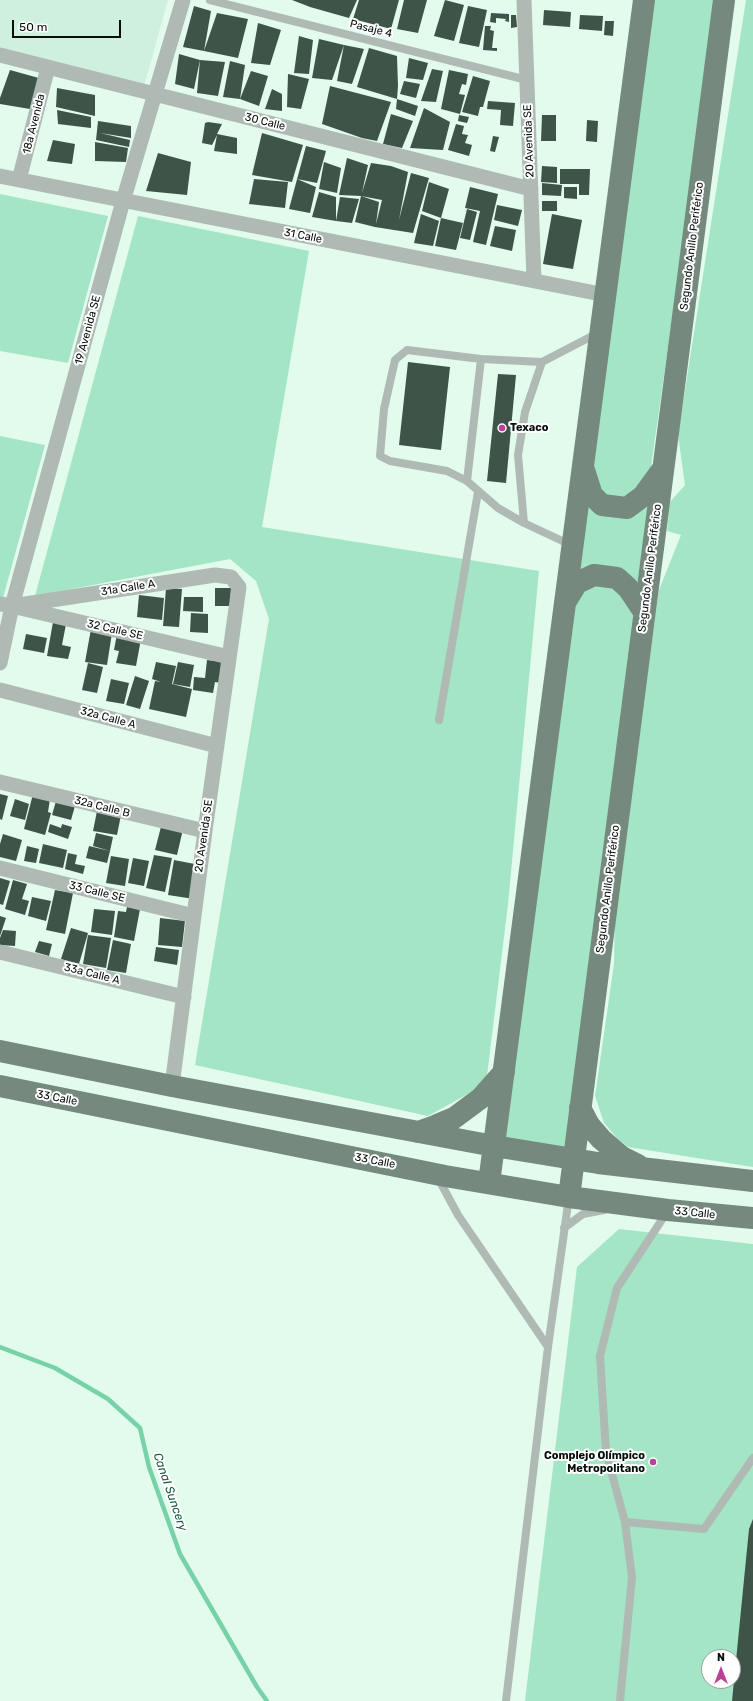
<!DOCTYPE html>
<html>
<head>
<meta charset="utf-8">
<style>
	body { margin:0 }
	#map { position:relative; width:753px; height:1701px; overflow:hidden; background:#e2fbed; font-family:Rubik,sans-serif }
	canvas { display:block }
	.north { position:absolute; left:701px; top:1649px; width:40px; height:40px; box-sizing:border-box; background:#fff; border:1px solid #9b9f9d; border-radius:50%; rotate:0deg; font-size:11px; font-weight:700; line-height:16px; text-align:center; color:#060e0a }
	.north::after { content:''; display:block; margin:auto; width:14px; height:18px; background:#ba4195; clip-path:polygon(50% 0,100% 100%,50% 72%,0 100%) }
	.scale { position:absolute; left:12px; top:20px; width:109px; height:18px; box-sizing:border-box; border:2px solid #060e0a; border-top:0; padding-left:5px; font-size:12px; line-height:14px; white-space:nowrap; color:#060e0a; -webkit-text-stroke:3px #fff; paint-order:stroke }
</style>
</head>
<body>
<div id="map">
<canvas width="753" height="1701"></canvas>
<div class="north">N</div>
<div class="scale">50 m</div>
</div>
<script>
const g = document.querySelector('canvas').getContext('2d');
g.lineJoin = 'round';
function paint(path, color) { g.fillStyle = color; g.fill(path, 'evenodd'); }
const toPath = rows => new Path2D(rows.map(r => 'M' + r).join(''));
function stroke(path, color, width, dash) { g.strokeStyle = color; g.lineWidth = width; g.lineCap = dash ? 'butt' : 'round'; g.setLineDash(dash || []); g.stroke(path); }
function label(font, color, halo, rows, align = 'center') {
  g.font = font + ' Rubik,sans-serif'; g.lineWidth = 4; g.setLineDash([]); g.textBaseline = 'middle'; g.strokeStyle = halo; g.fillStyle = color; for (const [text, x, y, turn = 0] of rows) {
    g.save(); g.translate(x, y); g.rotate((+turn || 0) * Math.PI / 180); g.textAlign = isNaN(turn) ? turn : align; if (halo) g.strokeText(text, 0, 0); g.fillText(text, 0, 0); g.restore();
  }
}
paint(toPath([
	[0,0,168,0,144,86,0,48]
]), '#cff0df');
paint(toPath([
	[648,0,717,0,651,467,629,496,607,498,589,468],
	[746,0,753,0,753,1167,628,1147,617,1138,604,1123,595,1096,614,964,615,907,659,590,681,535,667,531,670,502,685,485,678,435],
	[0,194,108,216,68,363,0,351],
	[138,216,309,251,262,527,539,571,508,904,486,1084,428,1116,195,1065,269,619,256,581,230,559,35,596],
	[0,436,45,445,3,598,0,597],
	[581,488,601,507,651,493,636,592,619,572,568,583],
	[616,580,637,611,572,1158,498,1147,577,585],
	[619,1229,753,1244,753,1701,525,1701,577,1267],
	[709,1657,733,1657,733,1681,709,1681]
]), '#a3e5c4');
stroke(toPath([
	[0,1347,55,1368,108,1399,140,1428,149,1467,180,1554,257,1687,267,1701]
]), '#78d2a8', 4.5);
paint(toPath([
	[292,0,357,0,349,18,310,7],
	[359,0,399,0,391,29,353,19],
	[404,0,427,0,418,33,397,29],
	[445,0,464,5,454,41,434,36],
	[194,6,211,11,204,51,217,13,248,19,238,58,204,51,183,47],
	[468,6,487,10,479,47,459,43],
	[544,10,571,12,570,27,543,25],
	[491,13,509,14,509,22,505,21,506,19,496,18,496,23,490,22],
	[511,15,516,15,517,27,511,28],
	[580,15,603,16,602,31,579,29],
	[605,21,614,21,613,36,604,35],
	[258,23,281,30,270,65,251,63],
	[485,26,491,26,490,30,494,31,492,48,497,48,497,51,483,50],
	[299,36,313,40,309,74,294,73],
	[319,39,344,45,332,80,312,78],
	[344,45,364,49,352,84,337,81],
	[369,48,397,56,398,86,397,99,357,87],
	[179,54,200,60,225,62,218,96,197,93,200,60,194,89,175,84],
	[409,58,428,63,423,80,406,78],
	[230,61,245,65,240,99,223,97],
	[432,69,443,71,436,102,421,101],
	[10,70,46,80,36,110,0,104,0,98],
	[449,70,468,74,466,85,462,84,459,94,465,95,460,114,441,109],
	[251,71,268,76,259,106,240,99],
	[288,74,309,79,301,109,287,107],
	[473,76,490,81,483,107,480,107,478,116,462,112],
	[404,81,420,84,416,98,400,94],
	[330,86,391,102,377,141,362,138,322,124],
	[57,88,95,95,95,116,56,107],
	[272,89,282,94,282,111,265,109],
	[397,99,418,106,415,116,396,109],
	[488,101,515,103,513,126,500,125,501,110,487,109],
	[424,108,450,122,443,150,410,148],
	[57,110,91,117,91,128,58,124],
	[391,114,413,121,402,148,383,144],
	[459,115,469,117,467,123,458,121],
	[542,115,556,115,556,141,541,141],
	[587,120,598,121,597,142,586,141],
	[98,121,131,126,131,138,100,133,130,140,129,147,96,140],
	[208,122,222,124,217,134,237,138,237,154,214,151,217,135,212,145,202,143,205,123],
	[456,124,464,126,462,134,468,135,465,143,472,145,469,156,448,150],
	[262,133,303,145,292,182,252,175],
	[493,136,499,137,495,152,490,151],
	[53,140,75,144,72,164,47,161],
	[95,142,128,148,126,162,95,161],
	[306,146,326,151,317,183,297,179,316,187,310,213,289,209],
	[158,153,191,162,187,195,146,191],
	[347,158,368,165,362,193,371,163,391,166,408,172,399,220,411,173,429,178,413,233,375,227,355,222,361,196,339,195],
	[361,196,382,200,376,224,379,202],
	[324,162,341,168,337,193,319,189],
	[542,166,557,167,557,183,541,182],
	[560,169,590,169,589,195,579,195,579,184,560,184],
	[254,179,288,182,285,208,249,204],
	[429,182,449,189,441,218,422,211],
	[542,183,562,185,561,196,542,195],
	[470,187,498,194,486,245,473,242,480,211,465,208],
	[564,187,577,187,577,199,564,198],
	[319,192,336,197,336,221,312,217],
	[340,197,359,199,352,223,336,221],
	[542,201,557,201,557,211,542,211],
	[497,205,522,210,518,226,494,220],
	[467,209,477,212,470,240,460,238],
	[421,214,439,221,433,246,414,243],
	[552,214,582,220,573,269,543,264],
	[441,218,463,223,456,250,435,246],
	[495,226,516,230,512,251,490,246],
	[408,362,450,367,441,450,399,445],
	[498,374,516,375,506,483,487,481],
	[166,588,182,589,179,627,163,626],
	[215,588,231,588,230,606,215,606],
	[139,595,164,598,162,620,137,617],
	[184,597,203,597,203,612,183,611],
	[191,613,208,614,208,633,190,632],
	[53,622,66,624,62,645,71,647,68,659,47,656],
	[91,629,112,633,107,665,85,662],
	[26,634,47,638,44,653,23,649],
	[117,634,141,639,136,666,116,663,119,651,114,650],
	[207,660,223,662,221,683,215,682,213,693,193,690,194,677,205,678],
	[156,662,176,666,172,684,192,689,186,717,149,709,155,681,161,682,152,679],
	[178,662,194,665,190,687,173,684],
	[88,663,103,667,97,693,82,690],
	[135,676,149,681,140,709,126,705],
	[111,679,129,683,124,704,106,701],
	[0,794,8,796,2,820,0,819],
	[33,794,50,799,48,812,51,813,45,835,24,829],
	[15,799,29,804,25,820,10,816],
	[56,801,75,806,71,820,52,815],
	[97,811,121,815,117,835,93,831],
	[163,819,184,825,177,855,155,850],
	[50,824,61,828,62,824,72,827,68,839,48,832],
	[96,833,113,837,110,851,93,846],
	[3,834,22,840,16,861,0,857,0,844],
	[43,844,67,850,63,868,39,863],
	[27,846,39,849,36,863,24,861],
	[89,846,110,851,107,863,86,858],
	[68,853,77,855,75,864,85,866,83,874,65,869],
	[154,855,172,858,165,892,146,888],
	[111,856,129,859,125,886,106,883],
	[133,858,149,861,144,886,128,883],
	[174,860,200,865,194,899,168,895],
	[0,878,10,881,3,905,0,904],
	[13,880,27,884,22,899,29,901,25,915,5,909],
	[55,890,73,893,65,934,46,930],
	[32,897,51,901,46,921,28,916],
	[127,907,140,909,134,941,114,937,118,911,126,912],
	[94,909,115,911,112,935,91,932],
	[0,916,6,918,0,936],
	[160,918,185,921,182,947,158,945],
	[71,928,88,933,79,964,61,959],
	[3,930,16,931,15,946,0,945,0,938],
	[88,935,111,938,106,968,83,964],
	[113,940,131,944,126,973,107,970],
	[39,941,52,944,49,956,35,952],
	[156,947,179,950,177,965,154,961],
	[753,1519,753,1701,732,1701,749,1529]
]), '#3e5449');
stroke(toPath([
	[210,0,527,80],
	[467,481,481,359],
	[524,523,518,455,525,412,542,362],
	[571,545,524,523,498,508,467,481,447,471,390,461,380,456,384,409,395,360,407,350,481,359,542,362,598,333],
	[439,720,478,492],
	[438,1178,458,1215,548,1347],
	[564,1228,583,1214,604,1210],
	[625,1522,704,1529,753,1458],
	[506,1701,548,1347,569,1197],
	[620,1701,632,1577,625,1522,606,1452,600,1356,617,1288,667,1212]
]), '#afbab4', 8);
stroke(toPath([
	[524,0,534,281],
	[0,55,531,189],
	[0,176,606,295],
	[19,180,48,67],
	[0,604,12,606,229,657],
	[12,606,215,575,231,577,239,587,205,831,172,1086],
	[0,663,12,606,123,201,183,0],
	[0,690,217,746],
	[0,782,205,831],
	[0,868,194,916],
	[0,952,184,997]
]), '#afbab4', 15);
stroke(toPath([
	[584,470,592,495,602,505,627,508,643,496,662,470],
	[566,601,577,583,594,575,617,578,628,588,644,612],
	[0,1051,172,1086,494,1146,598,1163,753,1181],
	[0,1086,445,1176,569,1197,668,1210,753,1218],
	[580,1108,589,1125,601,1139,622,1157,638,1165],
	[418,1132,435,1126,454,1118,481,1098,504,1072],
	[489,1183,644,0],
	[569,1197,724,0]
]), '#75897e', 22);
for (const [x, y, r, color] of [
	[502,428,4,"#ba4195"],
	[653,1462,4,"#ba4195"]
]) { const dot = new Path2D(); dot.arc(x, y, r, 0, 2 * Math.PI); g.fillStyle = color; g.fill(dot); stroke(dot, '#fff', 1.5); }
label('11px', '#060e0a', '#fff', [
	["Pasaje 4",371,29,14],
	["30 Calle",265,122,14],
	["18a Avenida",34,124,-76],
	["20 Avenida SE",529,141,-92],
	["31 Calle",303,236,11],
	["Segundo Anillo Periférico",692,246,-83],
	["19 Avenida SE",88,330,-75],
	["Segundo Anillo Periférico",650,568,-83],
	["31a Calle A",128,588,-9],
	["32 Calle SE",115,630,13],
	["32a Calle A",108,718,15],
	["32a Calle B",102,807,14],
	["20 Avenida SE",204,836,-82],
	["Segundo Anillo Periférico",608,889,-83],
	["33 Calle SE",97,892,14],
	["33a Calle A",92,974,14],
	["33 Calle",57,1098,11],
	["33 Calle",375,1161,11],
	["33 Calle",695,1213,6]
]);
label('bold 11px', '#060e0a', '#fff', [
	["Texaco",510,428],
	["Complejo Olímpico",645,1456,"right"],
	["Metropolitano",645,1469,"right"]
], 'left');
label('italic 12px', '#145a3f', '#fff', [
	["Canal Suncery",170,1492,71]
]);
</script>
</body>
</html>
